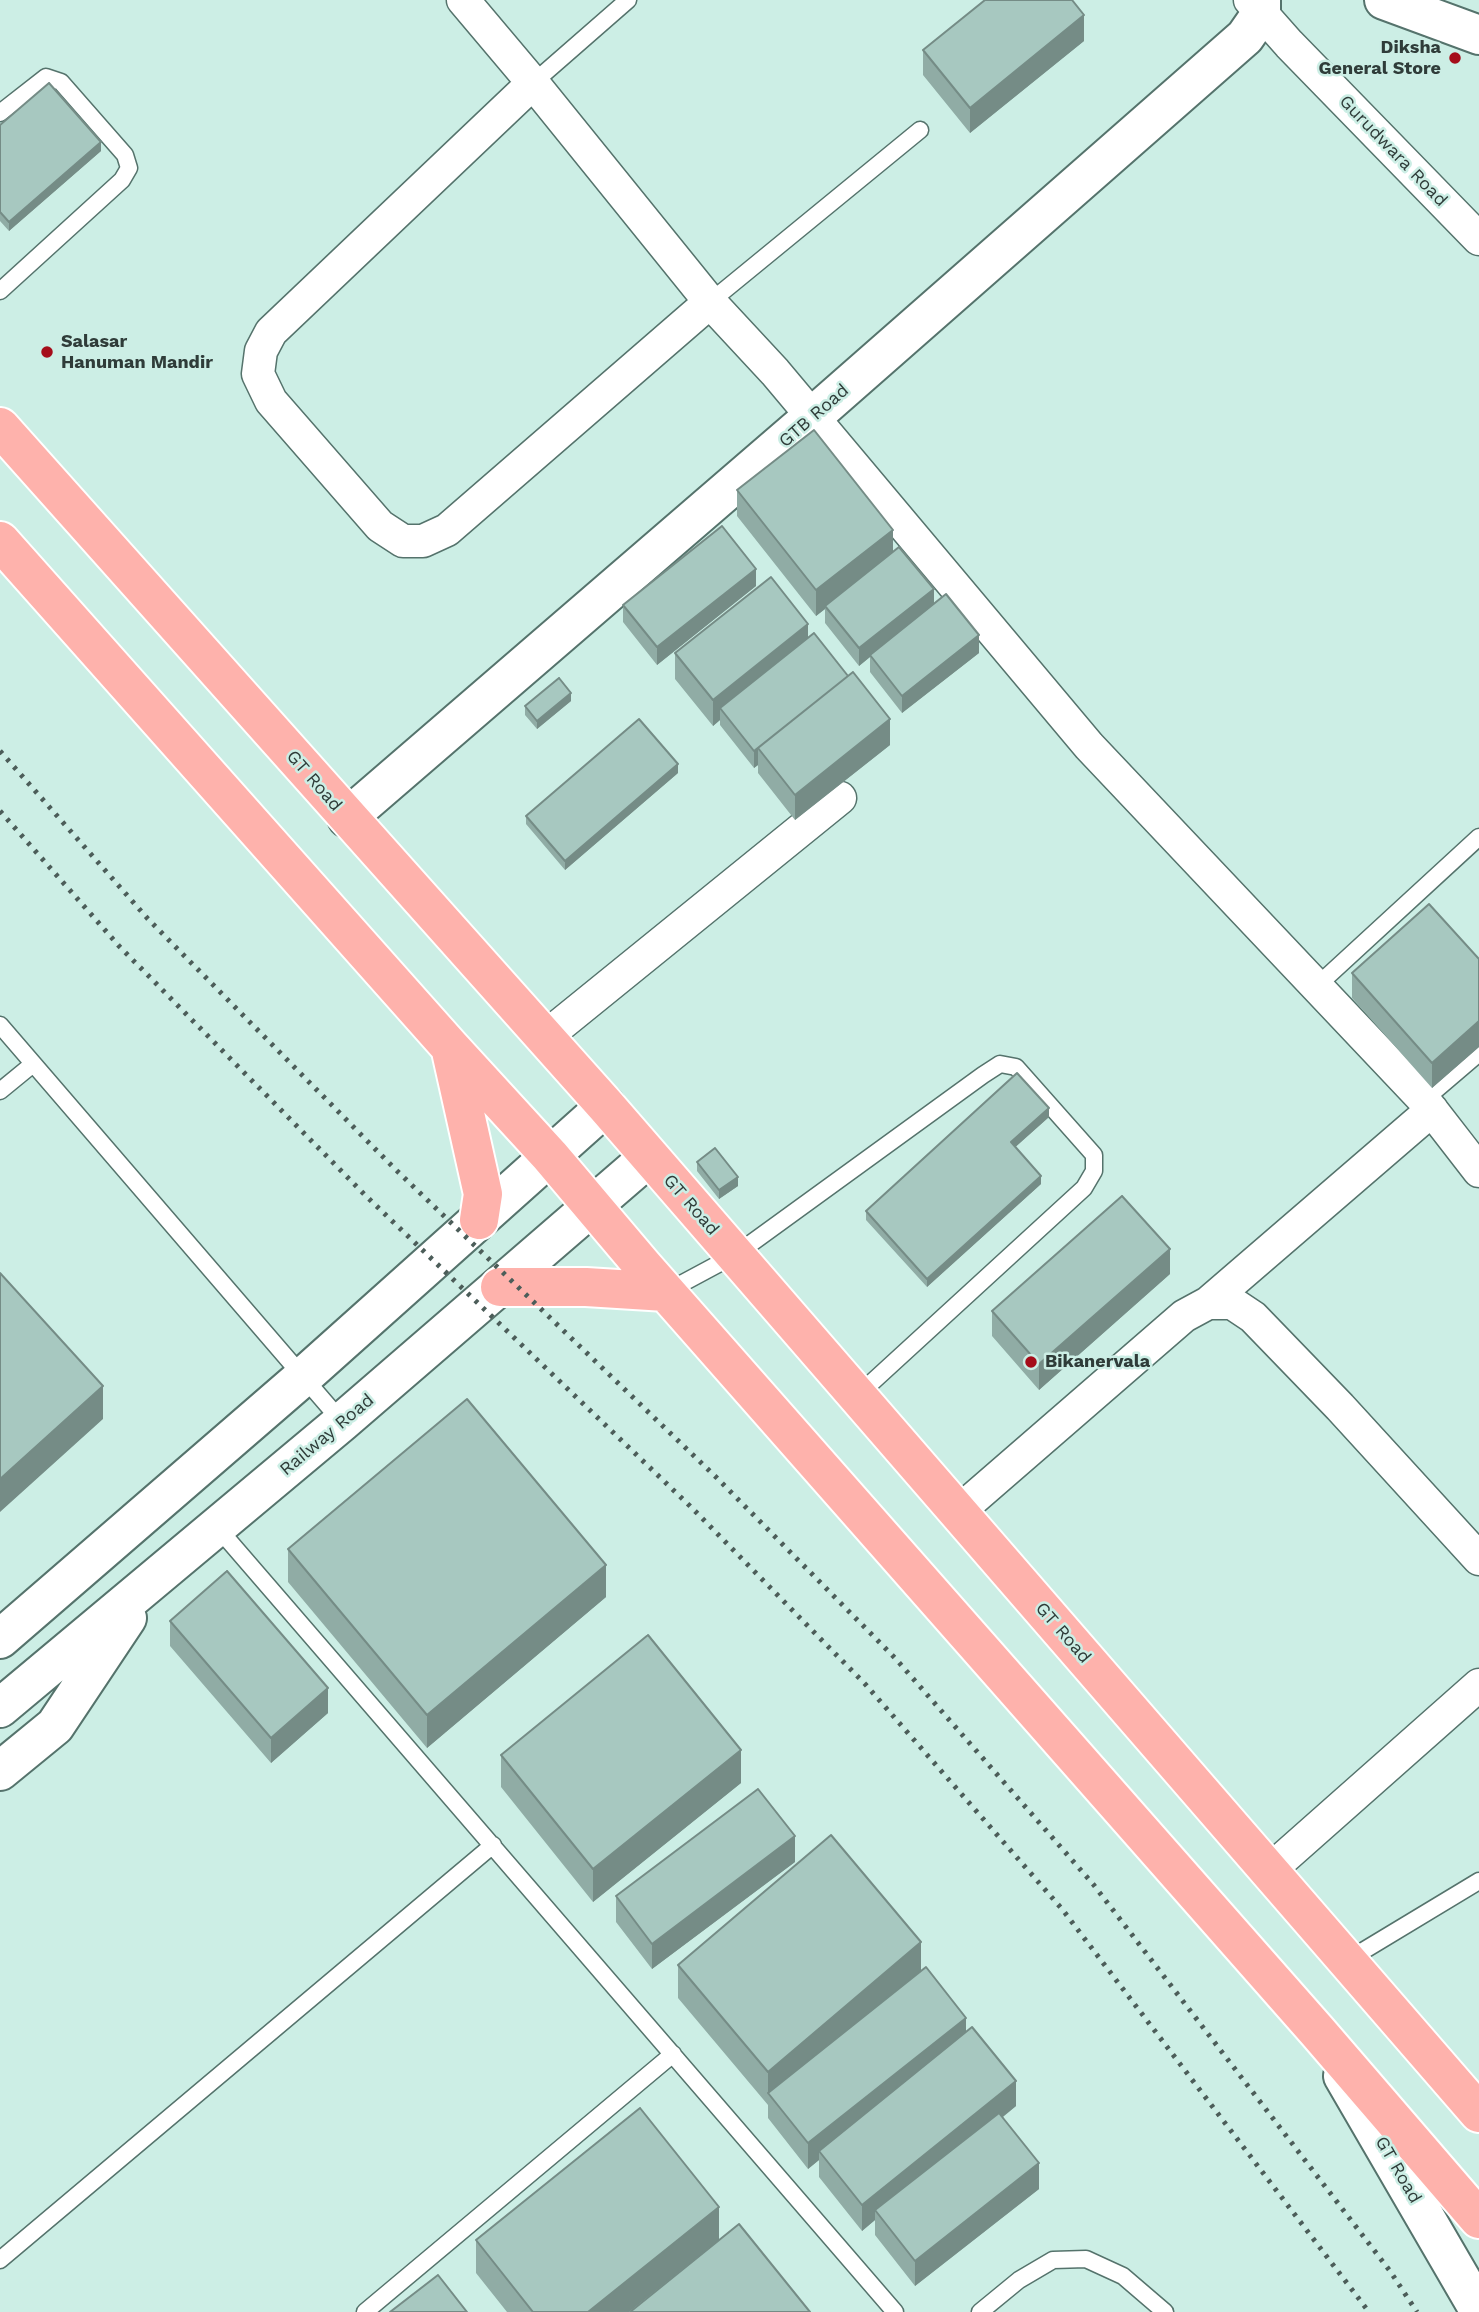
<!DOCTYPE html>
<html>
<head>
<meta charset="utf-8">
<style>
	body { margin:0 }
	canvas { display:block; background:#cceee5 }
</style>
</head>
<body>
<canvas width="1479" height="2312"></canvas>
<script>
const g = document.querySelector('canvas').getContext('2d');
g.lineJoin = 'round';
const toPath = rows => new Path2D(rows.map(r => 'M' + r).join(''));
function stroke(path, color, width, dash) { g.strokeStyle = color; g.lineWidth = width; g.lineCap = dash ? 'butt' : 'round'; g.setLineDash(dash || []); g.stroke(path); }
function paint(path, color) { g.fillStyle = color; g.fill(path, 'evenodd'); }
function label(font, color, halo, rows, align = 'center') {
  g.font = font + ' "Work Sans",sans-serif'; g.lineWidth = 5; g.setLineDash([]); g.textBaseline = 'middle'; g.strokeStyle = halo; g.fillStyle = color; for (const [text, x, y, turn = 0] of rows) {
    g.save(); g.translate(x, y); g.rotate((+turn || 0) * Math.PI / 180); g.textAlign = isNaN(turn) ? turn : align; if (halo) g.strokeText(text, 0, 0); g.fillText(text, 0, 0); g.restore();
  }
}
const service = toPath([
	[533,83,628,0],
	[0,113,46,77,61,82,125,155,129,168,122,180,0,291],
	[710,302,920,130],
	[1318,985,1479,837],
	[0,1025,342,1422],
	[0,1091,33,1064],
	[1424,1100,1479,1053],
	[666,1292,735,1255,983,1075,1000,1064,1016,1067,1094,1155,1094,1171,1084,1188,857,1396],
	[217,1527,895,2312],
	[1348,1960,1479,1881],
	[0,2260,493,1845],
	[365,2312,673,2054],
	[980,2312,1019,2280,1053,2260,1086,2259,1123,2276,1165,2312]
]);
const minor = toPath([
	[463,0,533,83,710,302,775,372,1089,746,1424,1100,1479,1171],
	[1250,0,1289,44,1479,239],
	[533,83,271,332,261,351,258,374,271,401,380,526,403,541,423,541,447,530,710,302],
	[544,1038,840,798],
	[1208,1303,1432,1110],
	[958,1512,1184,1316,1208,1303,1232,1303,1253,1317,1340,1407,1479,1559],
	[1270,1870,1479,1685]
]);
const tertiary = toPath([
	[1384,0,1479,35],
	[347,818,812,417,1245,37,1261,14,1261,0],
	[0,1639,303,1377,606,1106],
	[0,1708,342,1422,649,1157],
	[0,1771,55,1726,127,1618]
]);
const secondary = toPath([
	[1343,2076,1479,2310]
]);
const trunk = toPath([
	[0,427,606,1106,1479,2113],
	[0,541,450,1047,550,1156,643,1266,1317,2031,1479,2219],
	[451,1051,483,1194,479,1220],
	[500,1287,586,1287,666,1292]
]);
stroke(service, '#55736c', 19);
stroke(minor, '#55736c', 35);
stroke(tertiary, '#55736c', 42);
stroke(secondary, '#55736c', 42);
stroke(trunk, '#fff', 42);
stroke(service, '#fff', 16);
stroke(minor, '#fff', 32);
stroke(tertiary, '#fff', 38);
stroke(secondary, '#fff', 38);
stroke(trunk, '#feb2ac', 38);
stroke(toPath([
	[0,751,148,919,394,1168,717,1478,895,1658,1093,1884,1390,2271,1417,2312],
	[0,811,119,946,366,1196,690,1506,866,1685,1062,1909,1369,2312]
]), '#4c5d59', 5, [3.5, 7]);
paint(toPath([
	[1084,41,970,133,923,75,923,50],
	[0,125,101,151,9,231,0,221],
	[737,490,893,552,934,604,979,653,902,713,870,672,870,657,859,666,825,623,825,609,816,616,737,516],
	[756,586,657,665,623,622,623,605],
	[808,638,890,745,795,820,758,773,758,765,754,768,720,725,720,720,713,726,675,679,675,653],
	[571,701,537,729,525,715,525,706],
	[678,773,565,870,526,824,526,816],
	[1479,959,1479,1047,1432,1088,1352,998,1352,973],
	[1049,1117,1015,1147,1041,1184,927,1287,866,1220,866,1211],
	[697,1162,738,1186,719,1199,697,1171],
	[1170,1274,1039,1390,992,1336,992,1311],
	[288,1549,606,1597,427,1748,288,1582],
	[170,1621,328,1713,271,1763,170,1646],
	[501,1755,741,1783,593,1902,501,1787],
	[795,1862,652,1969,616,1922,616,1896],
	[678,1965,921,1971,966,2032,1016,2106,1003,2117,1039,2189,915,2286,875,2235,875,2220,862,2231,819,2177,819,2160,808,2169,768,2118,768,2105,678,1998],
	[476,2240,629,2312,507,2312,476,2273]
]), '#90aca5');
paint(toPath([
	[1084,15,1084,41,970,133,970,108],
	[101,142,101,151,9,231,9,222],
	[893,530,893,555,825,606,825,609,816,616,816,590],
	[756,569,756,586,657,665,657,647],
	[934,589,934,606,870,655,870,657,859,666,859,648],
	[808,624,808,649,720,708,720,720,713,726,713,700],
	[979,635,979,653,902,713,902,696],
	[848,676,758,748,758,765,754,768,754,751],
	[571,693,571,701,537,729,537,721],
	[890,719,890,745,795,820,795,795],
	[678,764,678,773,565,870,565,861],
	[1479,1021,1479,1047,1432,1088,1432,1063],
	[1049,1108,1049,1117,1011,1151,1011,1142],
	[1041,1176,1041,1184,927,1287,927,1279],
	[738,1177,738,1186,719,1199,719,1190],
	[1170,1249,1170,1274,1039,1390,1039,1364],
	[103,1386,103,1419,0,1512,0,1479],
	[606,1565,606,1597,427,1748,427,1715],
	[328,1688,328,1713,271,1763,271,1738],
	[741,1750,741,1783,593,1902,593,1869],
	[795,1836,795,1862,652,1969,652,1944],
	[921,1942,921,1975,768,2093,768,2072],
	[966,2018,966,2043,819,2151,819,2160,808,2169,808,2143],
	[1016,2081,1016,2106,880,2216,875,2210,875,2220,862,2231,862,2205],
	[1039,2163,1039,2189,915,2286,915,2261],
	[719,2207,719,2240,629,2312,588,2312]
]), '#758c86');
const building = toPath([
	[985,0,1072,0,1084,15,970,108,923,50,985,0],
	[49,83,101,142,9,222,0,212,0,125,49,83],
	[814,430,893,530,816,590,737,490,814,430],
	[722,526,756,569,657,647,623,605,722,526],
	[899,547,934,589,859,648,825,606,899,547],
	[771,577,808,624,713,700,675,653,771,577],
	[946,594,979,635,902,696,870,655,946,594],
	[814,633,848,676,754,751,720,708,814,633],
	[853,672,890,719,795,795,758,748,853,672],
	[559,678,571,693,537,721,525,706,559,678],
	[639,719,678,764,565,861,526,816,639,719],
	[1429,904,1479,959,1479,1021,1432,1063,1352,973,1429,904],
	[1017,1073,1049,1108,1011,1142,1041,1176,927,1279,866,1211,1017,1073],
	[715,1148,738,1177,719,1190,697,1162,715,1148],
	[1122,1196,1170,1249,1039,1364,992,1311,1122,1196],
	[0,1273,103,1386,0,1479,0,1273],
	[467,1399,606,1565,427,1715,288,1549,467,1399],
	[227,1571,328,1688,271,1738,170,1621,227,1571],
	[648,1635,741,1750,593,1869,501,1755,648,1635],
	[758,1789,795,1836,652,1944,616,1896,758,1789],
	[831,1835,921,1942,768,2072,678,1965,831,1835],
	[926,1967,966,2018,808,2143,768,2093,926,1967],
	[972,2027,1016,2081,862,2205,819,2151,972,2027],
	[640,2108,719,2207,588,2312,533,2312,476,2240,640,2108],
	[999,2113,1039,2163,915,2261,875,2210,999,2113],
	[739,2224,810,2312,630,2312,739,2224],
	[438,2275,467,2312,390,2312,438,2275]
]);
paint(building, '#a7c8c0');
stroke(building, '#758c86', 2);
for (const [x, y, r, color] of [
	[1455,58,7,"#a50d1a"],
	[47,352,7,"#a50d1a"],
	[1031,1362,7,"#a50d1a"]
]) { const dot = new Path2D(); dot.arc(x, y, r, 0, 2 * Math.PI); g.fillStyle = color; g.fill(dot); stroke(dot, '#cceee5', 2.5); }
label('bold 18px', '#2f3c39', '#cceee5', [
	["Diksha",1441,48,"right"],
	["General Store",1441,69,"right"],
	["Salasar",61,342],
	["Hanuman Mandir",61,363],
	["Bikanervala",1045,1362]
], 'left');
label('18px', '#2f3c39', '#cceee5', [
	["Gurudwara Road",1393,151,46],
	["GTB Road",814,416,-41],
	["GT Road",314,781,49],
	["GT Road",691,1205,49],
	["Railway Road",327,1435,-40],
	["GT Road",1063,1633,49],
	["GT Road",1398,2170,60]
]);
</script>
</body>
</html>
